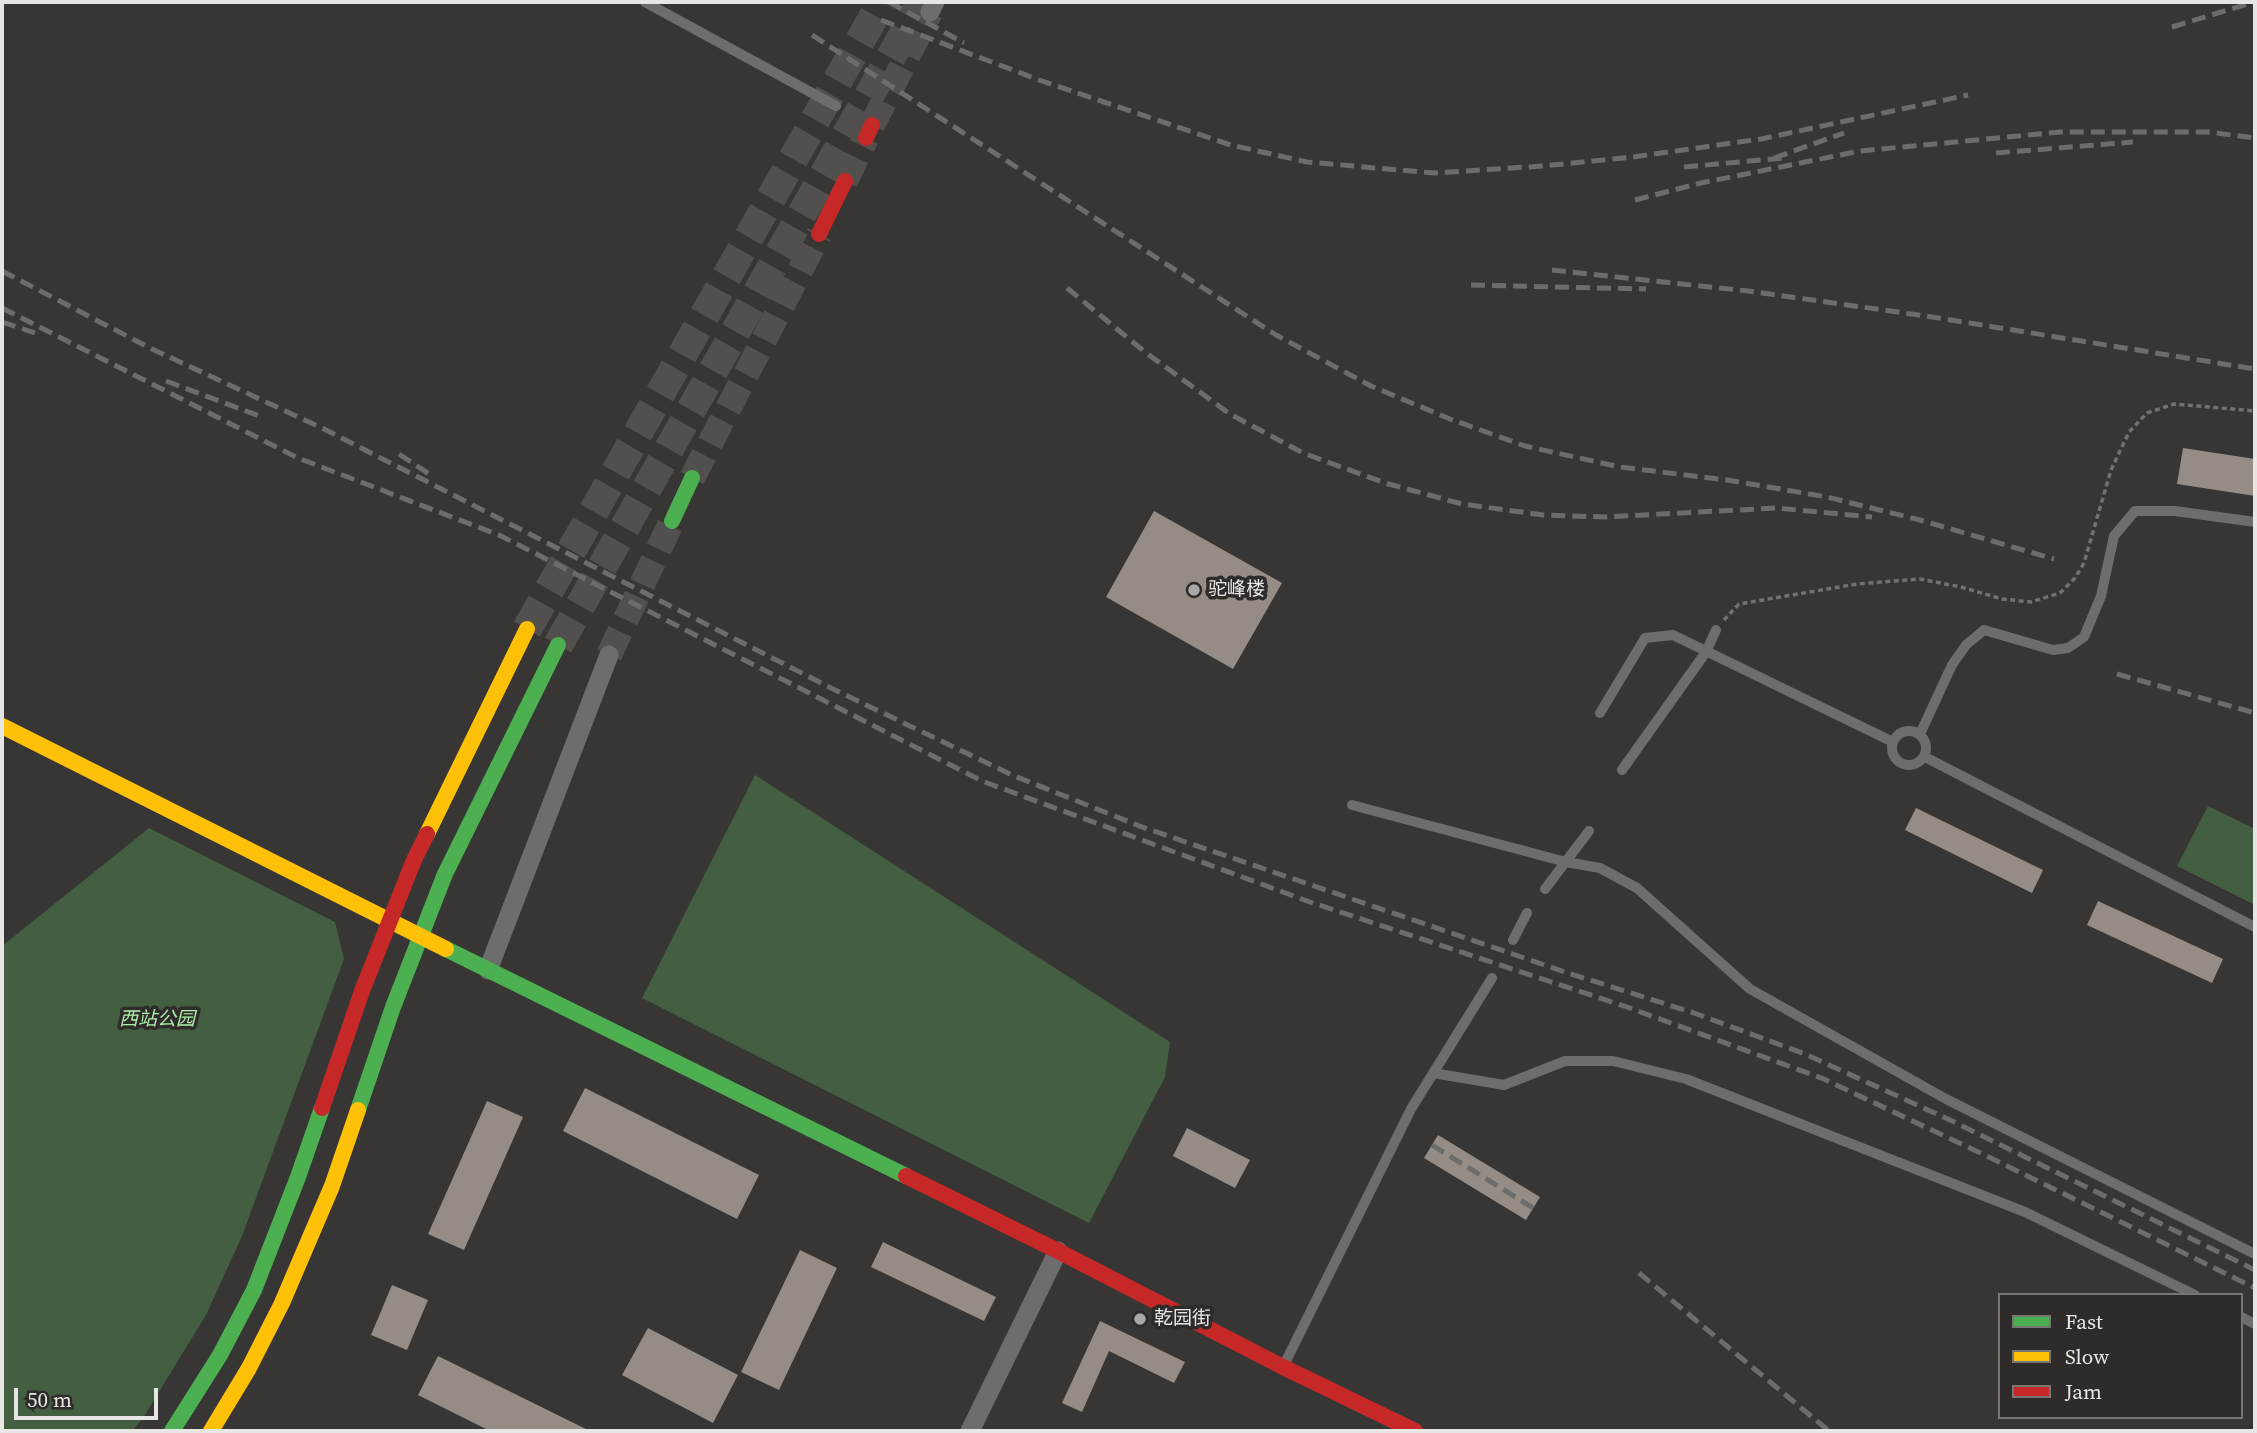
<!DOCTYPE html>
<html>
<head>
<meta charset="utf-8">
<style>
	body { margin:0 }
	#map { position:relative; width:2257px; height:1433px; overflow:hidden; background:#373635; font-family:"Source Serif 4",serif }
	canvas { display:block }
	.frame { position:absolute; inset:0; border:4px solid #e8e6e5; pointer-events:none }
	.legend { position:absolute; left:1998px; top:1293px; width:245px; height:126px; box-sizing:border-box; background:#2e2b2a; border:2px solid #787675; margin:0; padding:9px 12px; list-style:none; font-size:21px; color:#e8e6e5 }
	.legend li { display:flex; align-items:center; gap:14px; height:35px }
	.legend b { width:35px; border:2px solid #787675 }
	.scale { position:absolute; left:14px; top:1388px; width:144px; height:32px; box-sizing:border-box; border:4px solid #e8e6e5; border-top:0; padding-left:9px; font-size:21px; line-height:24px; white-space:nowrap; color:#e8e6e5; -webkit-text-stroke:5px #2e2b2a; paint-order:stroke }
</style>
</head>
<body>
<div id="map">
<canvas width="2257" height="1433"></canvas>
<div class="frame"></div>
<ul class="legend">
<li><b style="height:9px;background:#4caf50"></b>Fast</li>
<li><b style="height:9px;background:#ffc107"></b>Slow</li>
<li><b style="height:9px;background:#c62828"></b>Jam</li>
</ul>
<div class="scale">50 m</div>
</div>
<script>
const g = document.querySelector('canvas').getContext('2d');
g.lineJoin = 'round';
function paint(path, color) { g.fillStyle = color; g.fill(path, 'evenodd'); }
const toPath = rows => new Path2D(rows.map(r => 'M' + r).join(''));
function stroke(path, color, width, dash) { g.strokeStyle = color; g.lineWidth = width; g.lineCap = dash ? 'butt' : 'round'; g.setLineDash(dash || []); g.stroke(path); }
function label(font, color, halo, rows, align = 'center') {
  g.font = font + ' "Source Serif 4","Noto Sans SC",serif'; g.lineWidth = 7; g.setLineDash([]); g.textBaseline = 'middle'; g.strokeStyle = halo; g.fillStyle = color; for (const [text, x, y, turn = 0] of rows) {
    g.save(); g.translate(x, y); g.rotate((+turn || 0) * Math.PI / 180); g.textAlign = isNaN(turn) ? turn : align; if (halo) g.strokeText(text, 0, 0); g.fillText(text, 0, 0); g.restore();
  }
}
paint(toPath([
	[755,775,1170,1042,1165,1077,1089,1223,642,998],
	[2208,806,2255,829,2255,905,2177,866],
	[149,828,335,922,344,959,242,1236,206,1315,143,1418,132,1431,2,1431,2,946]
]), '#435e41');
paint(toPath([
	[2183,448,2255,459,2255,496,2177,484],
	[1154,511,1282,583,1233,669,1106,597],
	[1916,808,2043,870,2032,893,1905,830],
	[2098,901,2223,959,2212,983,2087,925],
	[585,1088,759,1175,737,1219,563,1131],
	[487,1101,523,1117,464,1250,428,1234],
	[1187,1128,1250,1160,1235,1188,1173,1156],
	[1438,1135,1540,1197,1526,1220,1424,1158],
	[883,1242,996,1297,984,1321,871,1267],
	[800,1250,837,1268,779,1390,741,1372],
	[392,1285,428,1300,407,1350,371,1335],
	[1100,1321,1185,1362,1174,1383,1109,1351,1082,1412,1062,1403],
	[648,1328,738,1375,713,1423,622,1375],
	[438,1356,590,1431,490,1431,418,1395]
]), '#958c85');
stroke(toPath([
	[872,125,930,12],
	[845,181,866,138],
	[692,478,819,234],
	[609,655,672,521]
]), '#52504f', 26, [26, 13]);
stroke(toPath([
	[527,629,882,2],
	[558,645,922,2]
]), '#52504f', 30, [30, 15]);
stroke(toPath([
	[1724,620,1739,604,1857,584,1920,579,1961,587,2002,599,2031,602,2060,593,2075,578,2084,563,2111,470,2129,432,2147,413,2174,404,2255,411]
]), '#717170', 3.5, [5, 3.5]);
stroke(toPath([
	[645,2,836,106],
	[1600,713,1645,638,1673,635,1893,742],
	'1892 748a17 17 0 1 1 34 0a17 17 0 1 1-34 0Z',
	[1920,734,1952,665,1966,645,1984,630,2053,650,2068,648,2084,637,2101,596,2114,536,2135,511,2175,511,2255,522],
	[1925,757,2255,927],
	[1622,770,1706,652,1716,630],
	[1352,805,1566,862,1600,868,1637,888,1750,989,1946,1099,2255,1254],
	[1545,889,1589,831],
	[1513,940,1527,913],
	[1433,1073,1504,1085,1565,1061,1613,1061,1686,1079,2025,1212,2195,1295],
	[2241,1317,2255,1324],
	[1283,1367,1411,1109,1492,978]
]), '#6e6d6d', 10);
stroke(toPath([
	[930,12,935,2],
	[488,970,609,655],
	[970,1431,1058,1251]
]), '#6e6d6d', 19);
stroke(toPath([
	[672,521,692,478],
	[446,949,906,1176],
	[358,1110,393,1007,445,874,558,645],
	[172,1431,220,1355,254,1290,298,1177,322,1108]
]), '#4caf50', 16);
stroke(toPath([
	[2,726,446,949],
	[427,834,527,629],
	[211,1431,249,1368,282,1303,332,1186,358,1110]
]), '#ffc107', 16);
stroke(toPath([
	[866,138,872,125],
	[819,234,845,181],
	[322,1108,362,991,414,860,427,834],
	[906,1176,1058,1251,1283,1367,1415,1431]
]), '#c62828', 16);
stroke(toPath([
	[889,2,964,43],
	[881,20,1039,80,1231,145,1307,162,1434,173,1543,166,1633,157,1761,139,1968,95],
	[2172,27,2254,2],
	[812,35,1276,335,1371,386,1450,419,1525,446,1620,467,1727,480,1827,497,1920,520,2054,559],
	[1996,153,2133,142],
	[1774,158,1844,133],
	[1684,167,1784,158],
	[1635,200,1701,183,1860,151,2060,132,2208,132,2255,138],
	[1552,270,1748,291,1926,316,2255,369],
	[2,271,150,348,324,429,833,689,1012,775,1142,827,1568,973,1694,1013,1805,1054,1950,1120,2255,1270],
	[1471,285,1646,289],
	[1067,288,1145,352,1230,414,1303,453,1385,483,1462,504,1543,515,1605,517,1776,508,1872,517],
	[2,308,298,458,499,535,982,781,1310,902,1627,1007,1824,1079,1997,1161,2255,1288],
	[2,322,35,333],
	[166,381,262,417],
	[399,454,429,474],
	[2117,674,2255,713],
	[1432,1145,1533,1208],
	[1639,1273,1829,1431]
]), '#6c6c6b', 5, [14, 7]);
for (const [x, y, r, color] of [
	[1194,590,7,"#aaa8a7"],
	[1140,1319,7,"#aaa8a7"]
]) { const dot = new Path2D(); dot.arc(x, y, r, 0, 2 * Math.PI); g.fillStyle = color; g.fill(dot); stroke(dot, '#2e2b2a', 2.5); }
label('19px', '#e8e6e5', '#2e2b2a', [
	["驼峰楼",1208,590],
	["乾园街",1154,1319]
], 'left');
label('italic 19px', '#aceda7', '#2e2b2a', [
	["西站公园",157,1020]
]);
</script>
</body>
</html>
